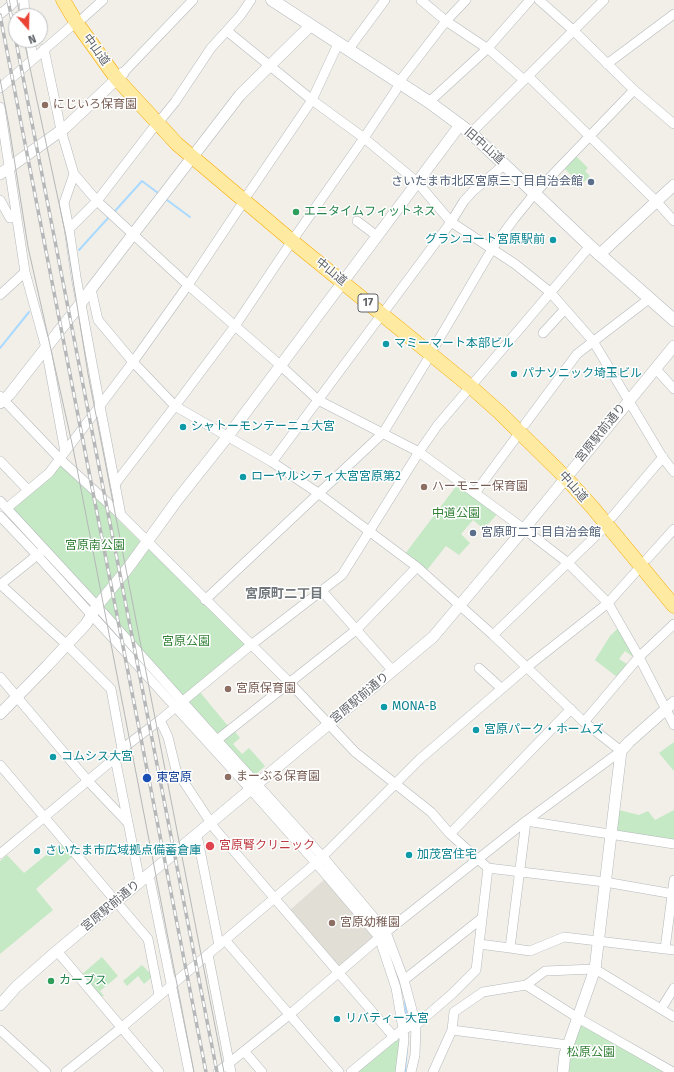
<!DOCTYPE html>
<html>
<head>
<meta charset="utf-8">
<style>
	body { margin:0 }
	#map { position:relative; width:674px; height:1072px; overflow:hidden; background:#f1efe8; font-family:"Fira Sans",sans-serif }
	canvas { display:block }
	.north { position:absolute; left:8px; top:8px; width:40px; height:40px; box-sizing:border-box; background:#fff; border:1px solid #bfc1c3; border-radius:50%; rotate:160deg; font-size:11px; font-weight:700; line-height:16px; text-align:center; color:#5f6368 }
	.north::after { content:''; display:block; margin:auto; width:14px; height:18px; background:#ea4335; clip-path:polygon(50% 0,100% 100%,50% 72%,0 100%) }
</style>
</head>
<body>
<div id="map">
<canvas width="674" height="1072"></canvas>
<div class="north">N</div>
</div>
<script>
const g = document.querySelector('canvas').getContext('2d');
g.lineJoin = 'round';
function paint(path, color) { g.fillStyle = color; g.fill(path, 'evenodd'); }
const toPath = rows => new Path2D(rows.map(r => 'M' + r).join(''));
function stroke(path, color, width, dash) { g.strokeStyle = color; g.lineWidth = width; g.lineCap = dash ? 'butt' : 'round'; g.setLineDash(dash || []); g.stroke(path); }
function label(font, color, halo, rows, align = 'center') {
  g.font = font + ' "Fira Sans","Noto Sans JP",sans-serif'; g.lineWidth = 3; g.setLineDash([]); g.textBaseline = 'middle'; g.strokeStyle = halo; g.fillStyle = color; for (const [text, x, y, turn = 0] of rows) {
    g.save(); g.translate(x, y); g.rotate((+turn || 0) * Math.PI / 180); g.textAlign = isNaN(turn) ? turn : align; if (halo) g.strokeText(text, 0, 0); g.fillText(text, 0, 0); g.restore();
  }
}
paint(toPath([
	[325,879,375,936,339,967,290,910]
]), '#e1ded6');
paint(toPath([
	[575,155,588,168,585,171,590,176,581,185,563,167],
	[62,465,142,543,97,601,12,510],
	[457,485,497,514,484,529,473,520,461,534,470,543,459,555,446,546,427,570,405,554],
	[149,549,245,645,183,696,103,608],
	[619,627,633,654,633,657,625,651,619,659,627,664,617,677,595,660,610,636],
	[199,691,228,726,218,734,215,734,188,701],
	[232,728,240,738,233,744,242,754,249,748,265,766,253,777,221,741],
	[674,742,674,771,659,753],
	[619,810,639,815,648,811,655,820,674,810,674,841,616,833],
	[61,843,72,857,36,889,53,910,0,954,0,861,7,855,24,873],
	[102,957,118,976,100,991,104,996,100,997,81,975],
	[142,965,153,976,153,980,151,978,144,984,138,976,127,986,123,981],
	[582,1024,664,1072,569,1072,570,1052],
	[401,1034,399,1072,356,1072]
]), '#c5e8c5');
stroke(toPath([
	[167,200,190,217],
	[115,211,142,181,158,193],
	[79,250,109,217],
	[0,348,29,312],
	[405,1001,407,1024],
	[405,1072,407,1048]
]), '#aadaff', 2);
const minor = toPath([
	[24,0,25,16],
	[421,0,446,21,491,51,524,80],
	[539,0,574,31,634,90,674,124],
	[0,14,9,7,16,0],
	[83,18,103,0],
	[227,31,312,100,364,138,417,182,451,222,515,264,550,292,593,341,663,458,674,472],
	[30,40,33,58],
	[44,49,61,130,74,174,97,201,188,285,280,365,318,400,419,452,524,529,568,563,608,603,639,657,674,725],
	[348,50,385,0],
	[607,64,674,14],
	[123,73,193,0],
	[528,76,656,201,674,221],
	[0,88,76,22],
	[429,102,487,49,530,0],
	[0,107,25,272,46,348,65,452],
	[162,118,175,102,211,48,240,16,251,0],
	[471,133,604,0],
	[74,174,64,203,69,229,76,277,100,406,121,515],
	[248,194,312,100,338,44],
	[0,200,10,218,16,217],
	[357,221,377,236],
	[69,229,97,201,157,123],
	[91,289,98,320,133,362,175,406,272,462,318,493,417,567,493,635,584,722,621,751,526,821,386,932,289,1015,218,1072],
	[0,295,25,272],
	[387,308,451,222,464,201,473,191,505,164],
	[543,333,565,309],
	[435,346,492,249,514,219,535,193,634,90],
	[655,368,674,389],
	[0,396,60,459,121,515,289,682,355,752,431,812,450,834,488,868,605,882,674,894],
	[525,424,577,354,650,298],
	[0,461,28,490],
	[272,462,382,314],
	[115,484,175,406,235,326,292,241,364,138,396,90,399,82,446,21,466,0],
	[475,493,520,432],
	[0,501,97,606,217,740,356,630,417,567],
	[7,508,49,473,133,362,188,285,244,201],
	[0,516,37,555,251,790,316,863,379,937,396,988,403,1029,404,1040,400,1072],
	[612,517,663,457],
	[647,559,674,529],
	[0,584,67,645,111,689,122,749],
	[0,585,41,552],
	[322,591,393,671],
	[205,600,383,433,431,354],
	[493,635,607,525],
	[479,668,501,688],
	[0,677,88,781,128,823],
	[160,720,168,737,176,770,215,829,394,1037],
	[584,722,639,657,674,624],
	[217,740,323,857,386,932,404,980,416,1025,415,1055,411,1072],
	[115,758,140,882],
	[0,765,148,939,159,995],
	[450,834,571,709],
	[197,835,219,945],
	[0,854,115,758,122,749,160,720,251,645,342,575,419,452,437,426,590,246],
	[149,875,189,1072],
	[225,940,339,1072],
	[479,944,510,948,526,821,674,844],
	[510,948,530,951,564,937,674,950],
	[665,949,674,880],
	[57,951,159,1072],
	[208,954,231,1072],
	[404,980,482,918],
	[526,985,578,1018,673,1072],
	[661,1009,674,988],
	[0,1030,46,1072],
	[452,1030,568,1045],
	[244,1051,262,1072],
	[66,1072,121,1028,316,863,420,759,527,667,608,603,641,566],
	[351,1072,403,1029,416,1025,452,994,476,970,488,868],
	[433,1072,452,1030,454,1012,483,992,526,985,545,971,595,969,674,1017]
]);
const tertiary = toPath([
	[0,174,66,127,123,73],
	[599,255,674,185],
	[0,403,9,395,81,303,91,289,240,95,310,26],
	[0,714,47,666,86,624,97,606,128,568,178,499,228,436,460,125],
	[0,1005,16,987,57,951,433,637,524,529,674,346],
	[563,1072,565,1054,595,969,621,751,629,742,674,702]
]);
const secondary = toPath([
	[272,0,429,102,471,133,590,246,674,320]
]);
const trunk = toPath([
	[63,0,76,22,117,79,177,144,292,241,471,387,499,412,565,477,593,508,674,606]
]);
stroke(minor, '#b5b8bc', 10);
stroke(tertiary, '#b5b8bc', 12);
stroke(secondary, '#b6babf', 13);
stroke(trunk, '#f9ab00', 15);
stroke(minor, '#fff', 9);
stroke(tertiary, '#fff', 11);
stroke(secondary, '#fff', 12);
stroke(trunk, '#feeaa1', 14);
stroke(toPath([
	[17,0,20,16],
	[24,40,66,236,88,374,224,1072],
	[0,79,9,126,28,247,73,448,194,1072]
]), '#b6b7b8', 1);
const rail = toPath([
	[8,0,217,1072],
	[0,15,206,1072]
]);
stroke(rail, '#b6b7b8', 3.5);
stroke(rail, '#fff', 2, [6]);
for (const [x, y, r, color] of [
	[45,105,4,"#8d6e63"],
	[591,182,4,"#5c6f8a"],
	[296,212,4,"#2e9e5b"],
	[553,240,4,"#0f9aa8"],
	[386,344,4,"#0f9aa8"],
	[514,374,4,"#0f9aa8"],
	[183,427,4,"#0f9aa8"],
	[243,477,4,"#0f9aa8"],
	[424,487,4,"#8d6e63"],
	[473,533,4,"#5c6f8a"],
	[228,689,4,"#8d6e63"],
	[384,707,4,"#0f9aa8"],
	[476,730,4,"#0f9aa8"],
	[53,757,4,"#0f9aa8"],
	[228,777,4,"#8d6e63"],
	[147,778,5,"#1a4fb4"],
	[210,846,5,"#e0444e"],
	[37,851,4,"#0f9aa8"],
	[409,855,4,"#0f9aa8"],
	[332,923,4,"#8d6e63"],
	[51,981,4,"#2e9e5b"],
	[337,1019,4,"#0f9aa8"]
]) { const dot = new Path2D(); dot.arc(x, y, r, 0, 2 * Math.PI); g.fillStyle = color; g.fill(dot); stroke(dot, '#fff', 1.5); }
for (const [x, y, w] of [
	[368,303,20]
]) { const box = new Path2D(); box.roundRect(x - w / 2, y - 9, w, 18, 3); g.fillStyle = '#fff'; g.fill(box); stroke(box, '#5f6368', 1); }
label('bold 11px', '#5f6368', null, [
	["17",368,303]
]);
label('12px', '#5f6368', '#fff', [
	["中山道",96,50,54],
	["旧中山道",484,146,41],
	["中山道",331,272,39],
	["宮原駅前通り",601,433,-51],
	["中山道",573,487,48],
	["宮原駅前通り",360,698,-40],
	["宮原駅前通り",111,906,-40]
]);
label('12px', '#785e54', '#fff', [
	["にじいろ保育園",53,105],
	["ハーモニー保育園",432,487],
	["宮原保育園",236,689],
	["まーぶる保育園",236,777],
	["宮原幼稚園",340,923]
], 'left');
label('12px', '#4e5e75', '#fff', [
	["さいたま市北区宮原三丁目自治会館",583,182],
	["宮原町二丁目自治会館",481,533,"left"]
], 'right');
label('12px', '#27864d', '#fff', [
	["エニタイムフィットネス",304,212],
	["カーブス",59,981]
], 'left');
label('12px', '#0d838f', '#fff', [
	["グランコート宮原駅前",545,240,"right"],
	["マミーマート本部ビル",394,344],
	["パナソニック埼玉ビル",522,374],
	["シャトーモンテーニュ大宮",191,427],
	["ローヤルシティ大宮宮原第2",251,477],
	["MONA-B",392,707],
	["宮原パーク・ホームズ",484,730],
	["コムシス大宮",61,757],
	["さいたま市広域拠点備蓄倉庫",45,851],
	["加茂宮住宅",417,855],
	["リバティー大宮",345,1019]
], 'left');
label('12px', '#348238', '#fff', [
	["中道公園",456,514],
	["宮原南公園",95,546],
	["宮原公園",186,642],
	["松原公園",591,1053]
]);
label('12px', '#164399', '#fff', [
	["東宮原",156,778]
], 'left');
label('12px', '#be3a42', '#fff', [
	["宮原腎クリニック",219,846]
], 'left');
label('bold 13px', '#70757a', '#fff', [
	["宮原町二丁目",284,594]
]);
</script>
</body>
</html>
